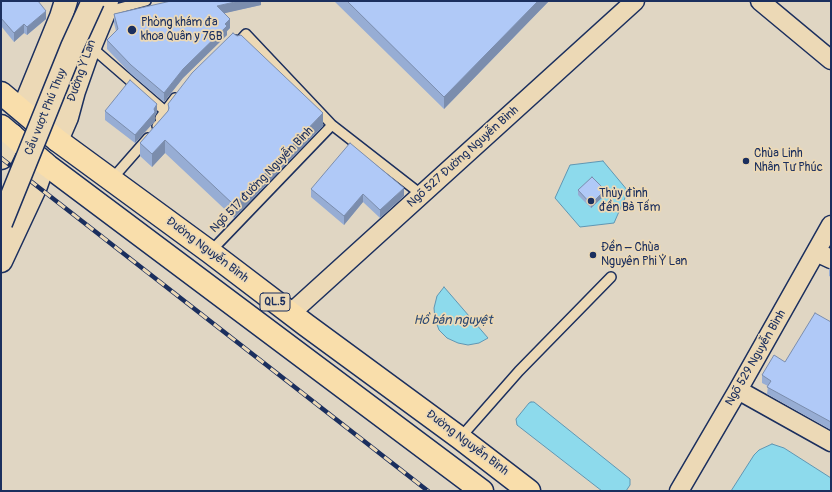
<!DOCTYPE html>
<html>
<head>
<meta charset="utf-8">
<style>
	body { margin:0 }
	#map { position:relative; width:832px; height:492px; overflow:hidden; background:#e0d6c3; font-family:Pangolin,sans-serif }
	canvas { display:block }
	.frame { position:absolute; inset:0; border:2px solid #1b2f5e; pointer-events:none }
</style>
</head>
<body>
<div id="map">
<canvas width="832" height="492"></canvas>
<div class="frame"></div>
</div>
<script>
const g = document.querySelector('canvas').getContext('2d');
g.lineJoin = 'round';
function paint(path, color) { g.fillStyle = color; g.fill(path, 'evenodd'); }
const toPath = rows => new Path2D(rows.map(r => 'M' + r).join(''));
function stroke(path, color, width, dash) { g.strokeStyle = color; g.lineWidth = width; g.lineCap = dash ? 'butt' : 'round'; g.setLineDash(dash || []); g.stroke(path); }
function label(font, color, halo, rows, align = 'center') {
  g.font = font + ' Pangolin,sans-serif'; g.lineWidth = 3.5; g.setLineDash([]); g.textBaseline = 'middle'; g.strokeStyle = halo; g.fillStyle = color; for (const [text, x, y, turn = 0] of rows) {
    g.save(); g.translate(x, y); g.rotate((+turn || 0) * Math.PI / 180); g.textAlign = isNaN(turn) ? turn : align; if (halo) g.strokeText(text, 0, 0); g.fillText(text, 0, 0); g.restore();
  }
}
const water = toPath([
	[603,161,628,191,614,223,580,227,555,198,570,165,603,161],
	[444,287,488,338,479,343,468,345,458,343,447,338,439,330,435,319,434,308,437,296,444,287],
	[531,402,534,402,630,479,630,485,626,491,602,491,517,425,516,419,529,403,531,402],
	[772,444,784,448,831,478,831,491,731,491,754,455,759,450,772,444]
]);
paint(water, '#8ddaec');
stroke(water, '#5f96b3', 1);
const service = toPath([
	[105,12,146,1],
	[235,40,238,43,246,34,332,125,422,195],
	[90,46,165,111],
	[157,126,163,120,160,118,175,98],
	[112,179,148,138],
	[210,252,332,125],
	[460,438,519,371,611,277]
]);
const minor = toPath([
	[760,1,831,60],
	[816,252,831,259],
	[291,313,635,1],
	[738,390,831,442],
	[679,491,738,390,831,225]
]);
const secondary = toPath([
	[23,110,61,17,66,1],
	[57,140,67,117,74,91,87,54,104,13,107,1],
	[1,158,12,135],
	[1,261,36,186,44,163]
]);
const trunk = toPath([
	[1,93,57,140,210,252,306,325,460,438,529,491],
	[1,126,48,166,482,491]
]);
stroke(service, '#1b2f5e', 12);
stroke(minor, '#1b2f5e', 21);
stroke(secondary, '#1b2f5e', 25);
stroke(trunk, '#1b2f5e', 25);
stroke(service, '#ecd9b6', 9);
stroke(minor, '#ecd9b6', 18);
stroke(secondary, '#ecd9b6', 22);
stroke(trunk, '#f9deab', 22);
const rail = toPath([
	[1,158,428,491]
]);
stroke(rail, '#1b2f5e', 4.5);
stroke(rail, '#ecd9b6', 3, [9]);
const secondaryBridge = toPath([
	[1,223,72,47,93,1]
]);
stroke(secondaryBridge, '#1b2f5e', 25, []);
stroke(secondaryBridge, '#ecd9b6', 22);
paint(toPath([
	[1,1,46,19,27,35,24,33,14,42,1,26],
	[261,1,261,5,224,13,230,28,227,31,227,35,183,78,164,102,131,74,107,49,107,40,116,31,114,23,114,14],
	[334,1,549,1,444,109],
	[168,104,323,126,234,218,165,153,152,167,140,156,140,143,168,111],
	[105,111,157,112,155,116,155,121,135,143,105,120],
	[311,189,404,196,380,218,363,202,344,225,311,197],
	[578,190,605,195,591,208,578,195],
	[831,266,831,277,829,276,829,269],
	[831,322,831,430,767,394,768,386,762,383,762,375,785,362]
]), '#97add4');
paint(toPath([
	[239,1,261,1,261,5,217,15,217,6],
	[538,1,549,1,444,109,444,97],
	[46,11,46,19,27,35,27,27],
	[230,19,230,28,227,31,227,35,183,78,164,102,164,93,183,69],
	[24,24,24,33,14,42,14,33],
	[157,104,157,112,155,116,155,121,135,143,135,135],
	[323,113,323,126,234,218,234,205],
	[165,140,165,153,152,167,152,154],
	[404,188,404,196,380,218,380,210],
	[605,190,605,195,591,208,591,204],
	[363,194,363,202,344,225,344,216]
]), '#7b8dad');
const building = toPath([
	[1,1,38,1,46,11,27,27,24,24,14,33,1,18,1,1],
	[171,1,239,1,217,6,230,19,225,24,227,26,183,69,164,93,131,65,107,40,118,29,114,14,171,1],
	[347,1,538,1,444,97,347,1],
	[233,33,237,36,241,35,323,113,234,205,165,140,152,154,140,143,168,111,169,108,168,104,192,73,233,33],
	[130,80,157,104,154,109,155,112,135,135,105,111,130,80],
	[350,143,404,188,380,210,363,194,344,216,311,189,350,143],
	[592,177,605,190,591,204,578,190,592,177],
	[815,313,831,322,831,422,767,387,771,381,762,375,774,355,785,362,815,313]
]);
paint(building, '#b0c9f7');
stroke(building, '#7b8dad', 1);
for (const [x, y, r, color] of [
	[132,30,5,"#1b2f5e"],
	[746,161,4,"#1b2f5e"],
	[591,201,4,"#1b2f5e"],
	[593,255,4,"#1b2f5e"]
]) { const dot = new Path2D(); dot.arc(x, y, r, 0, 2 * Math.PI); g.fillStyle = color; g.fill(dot); stroke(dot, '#ecd9b6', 1.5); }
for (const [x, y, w] of [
	[275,302,30]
]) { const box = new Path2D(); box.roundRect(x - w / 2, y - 9, w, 18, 3); g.fillStyle = '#ecd9b6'; g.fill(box); stroke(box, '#1b2f5e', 1); }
label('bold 11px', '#1b2f5e', null, [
	["QL.5",275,302]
]);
label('12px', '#1b2f5e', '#ecd9b6', [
	["Phòng khám đa",141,23],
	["khoa Quân y 76B",141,37],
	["Chùa Linh",754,154],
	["Nhân Tư Phúc",754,168],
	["Thủy đình",599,194],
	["đền Bà Tấm",599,208],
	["Đền – Chùa",601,248],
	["Nguyên Phi Ỷ Lan",601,262]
], 'left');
label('12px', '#1b2f5e', '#ecd9b6', [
	["Đường Ỷ Lan",82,71,-71],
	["Cầu vượt Phú Thụy",46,112,-68],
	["Ngõ 527 Đường Nguyễn Bình",463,157,-42],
	["Ngõ 517 đường Nguyễn Bình",262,180,-46],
	["Đường Nguyễn Bình",207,250,37],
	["Ngõ 529 Nguyễn Bình",756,358,-60],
	["Đường Nguyễn Bình",467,443,37]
]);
label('italic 13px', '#2c4973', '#ecd9b6', [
	["Hồ bán nguyệt",453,321]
]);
</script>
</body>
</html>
